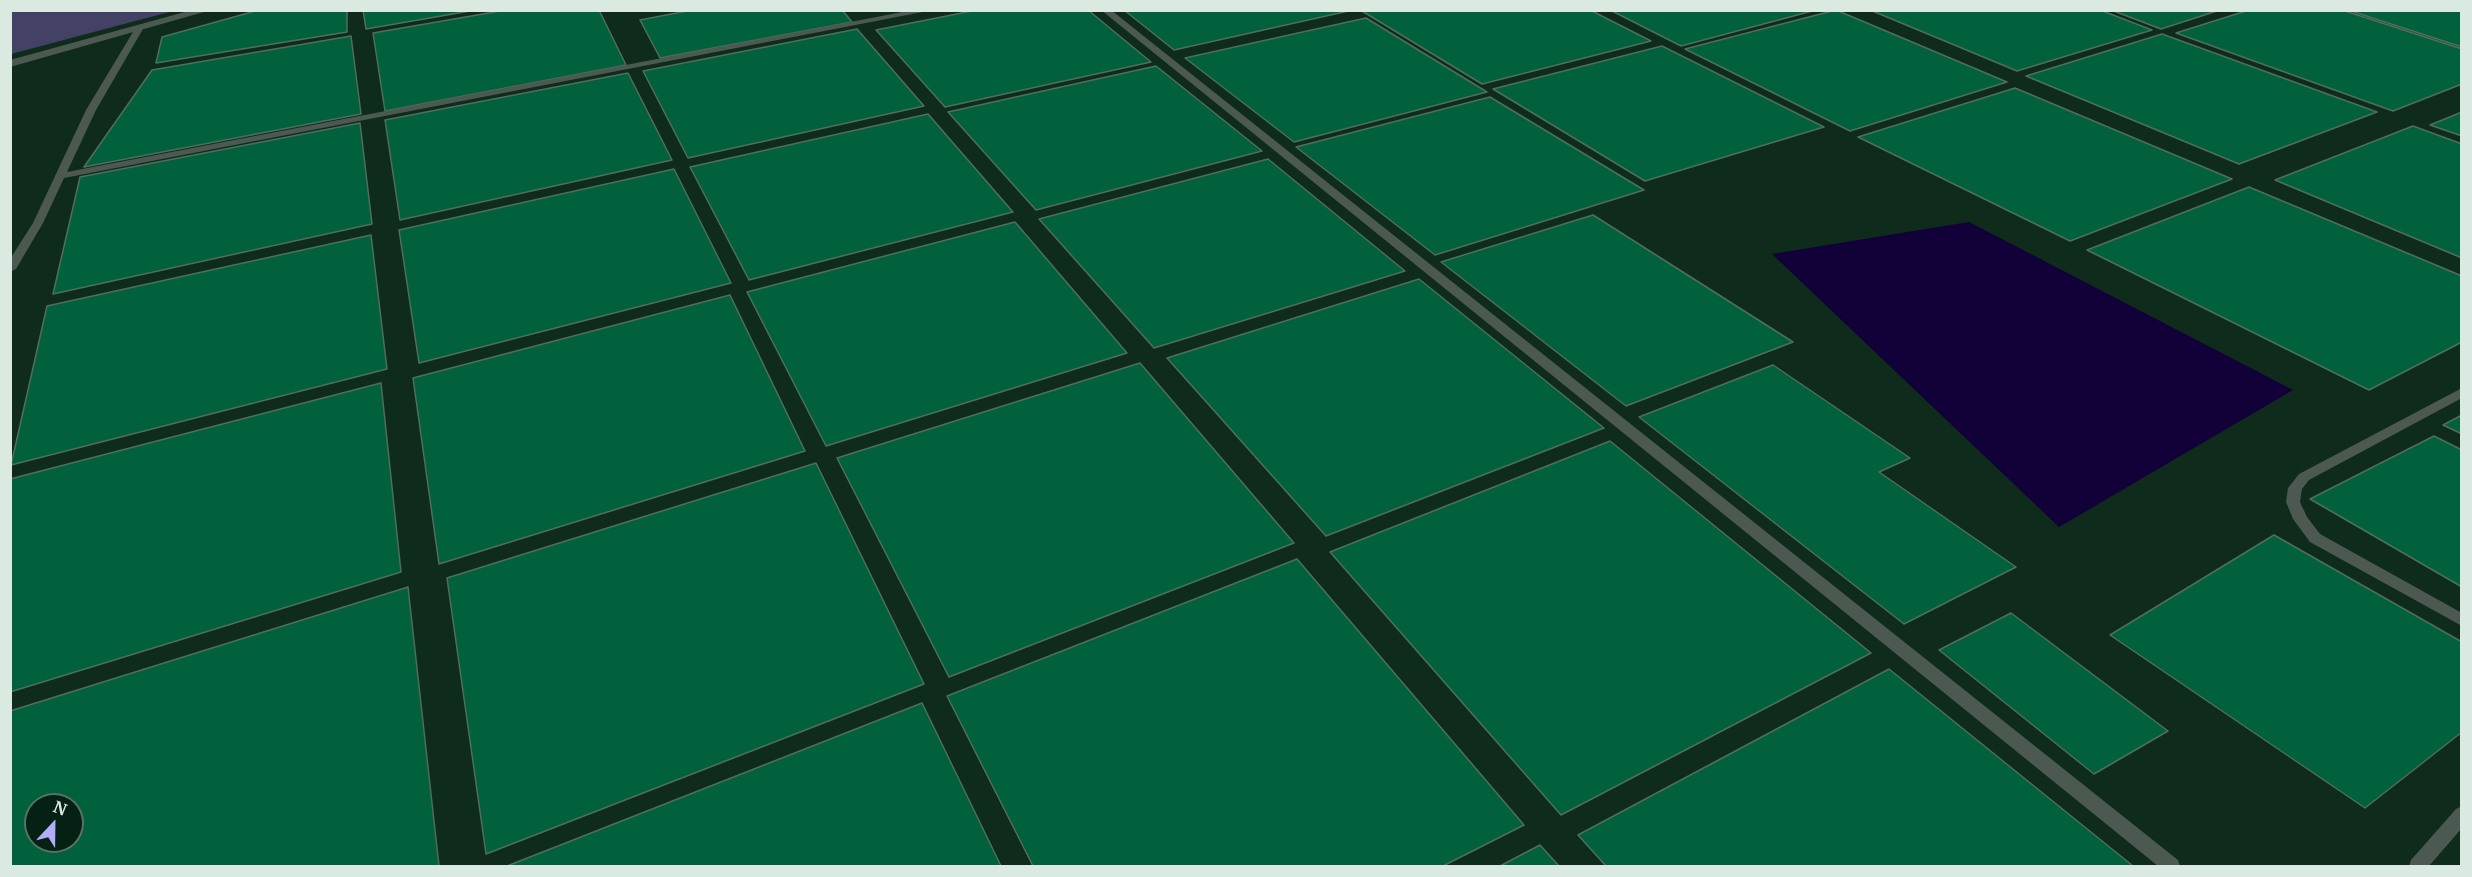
<!DOCTYPE html>
<html>
<head>
<meta charset="utf-8">
<style>
	body { margin:0 }
	#map { position:relative; width:2472px; height:877px; overflow:hidden; background:#0e2b1c; font-family:Merriweather,serif }
	canvas { display:block }
	.frame { position:absolute; inset:0; border:12px solid #daeae0; pointer-events:none }
	.north { position:absolute; left:24px; top:793px; width:60px; height:60px; box-sizing:border-box; background:#042113; border:2px solid #5a7165; border-radius:50%; rotate:22deg; font-size:16px; font-weight:700; line-height:24px; text-align:center; color:#daeae0 }
	.north::after { content:''; display:block; margin:auto; width:21px; height:27px; background:#b2adf9; clip-path:polygon(50% 0,100% 100%,50% 72%,0 100%) }
</style>
</head>
<body>
<div id="map">
<canvas width="2472" height="877"></canvas>
<div class="frame"></div>
<div class="north">N</div>
</div>
<script>
const g = document.querySelector('canvas').getContext('2d');
g.lineJoin = 'round';
function paint(path, color) { g.fillStyle = color; g.fill(path, 'evenodd'); }
const toPath = rows => new Path2D(rows.map(r => 'M' + r).join(''));
function stroke(path, color, width, dash) { g.strokeStyle = color; g.lineWidth = width; g.lineCap = dash ? 'butt' : 'round'; g.setLineDash(dash || []); g.stroke(path); }
paint(toPath([
	[11,10,173,10,173,11,11,54]
]), '#444166');
paint(toPath([
	[1969,222,2293,390,2059,527,1772,254]
]), '#120138');
const building = toPath([
	[259,10,347,10,347,32,156,63,162,37,259,10],
	[363,10,476,10,366,29,363,10],
	[506,10,599,10,626,65,385,111,373,33,506,10],
	[692,10,842,10,852,22,660,58,640,20,692,10],
	[977,10,1088,10,1151,62,945,107,876,30,977,10],
	[1124,10,1353,10,1174,50,1124,10],
	[1590,10,1651,41,1482,84,1362,11,1590,10],
	[1610,10,1816,10,1681,46,1610,10],
	[1836,10,2007,82,1850,131,1685,49,1836,10],
	[1870,10,2100,10,2152,30,2017,71,1870,10],
	[2111,10,2220,10,2161,29,2111,10],
	[2249,10,2342,10,2462,49,2462,84,2393,111,2176,33,2249,10],
	[2348,10,2462,10,2462,47,2348,10],
	[1366,18,1487,92,1294,142,1185,58,1366,18],
	[857,29,924,106,688,158,643,71,857,29],
	[2162,34,2377,112,2239,164,2026,76,2162,34],
	[351,36,361,114,84,167,152,70,351,36],
	[1662,46,1824,127,1645,181,1493,89,1662,46],
	[1156,66,1262,151,1036,210,948,112,1156,66],
	[628,73,672,160,400,220,385,120,628,73],
	[2015,88,2232,179,2070,241,1858,137,2015,88],
	[1490,97,1644,190,1435,255,1296,147,1490,97],
	[2462,112,2462,136,2430,125,2462,112],
	[928,114,1013,212,749,280,690,167,928,114],
	[360,123,372,224,53,294,80,177,360,123],
	[2413,126,2462,144,2462,258,2275,180,2413,126],
	[1268,159,1405,271,1154,348,1039,219,1268,159],
	[674,169,731,283,419,363,399,230,674,169],
	[2249,187,2462,276,2462,342,2369,390,2087,250,2249,187],
	[1593,215,1793,342,1626,406,1441,262,1593,215],
	[1015,222,1127,353,826,446,747,292,1015,222],
	[371,235,387,369,11,465,47,306,371,235],
	[1419,279,1604,428,1326,536,1167,358,1419,279],
	[730,295,805,451,439,564,413,378,730,295],
	[1140,363,1294,543,949,677,837,458,1140,363],
	[1773,365,1910,458,1879,472,2016,567,1904,624,1639,417,1773,365],
	[381,383,401,572,10,692,10,479,381,383],
	[2462,415,2462,434,2443,425,2462,415],
	[2434,436,2462,450,2462,587,2310,499,2434,436],
	[1610,441,1871,653,1561,815,1330,552,1610,441],
	[816,463,924,684,486,854,447,578,816,463],
	[2274,535,2462,642,2462,732,2365,808,2110,635,2274,535],
	[1297,559,1524,825,1443,866,1033,866,947,696,1297,559],
	[408,587,439,866,10,866,10,711,408,587],
	[36,805,72,805,72,841,36,841,36,805],
	[2011,613,2168,731,2094,774,1939,650,2011,613],
	[1889,669,2133,866,1606,866,1578,835,1889,669],
	[922,703,1001,866,507,866,922,703],
	[1540,845,1559,866,1500,866,1540,845]
]);
paint(building, '#02613d');
stroke(building, '#506e5d', 1.5);
paint(toPath([
	[913,10,933,10,64,178,43,223,16,269,10,272,10,259,33,223,86,110,136,27,143,29,96,110,67,172,913,10],
	[1101,10,1111,10,2178,860,2180,866,2158,866,1101,10],
	[2462,388,2462,398,2309,480,2302,489,2300,502,2307,517,2320,534,2462,613,2462,626,2310,542,2293,519,2286,502,2288,488,2299,474,2462,388],
	[2462,806,2462,828,2429,866,2409,866,2411,860,2456,809,2462,806]
]), '#4c5951');
paint(toPath([
	[192,10,211,10,10,67,10,60,192,10]
]), '#4c5951');
</script>
</body>
</html>
